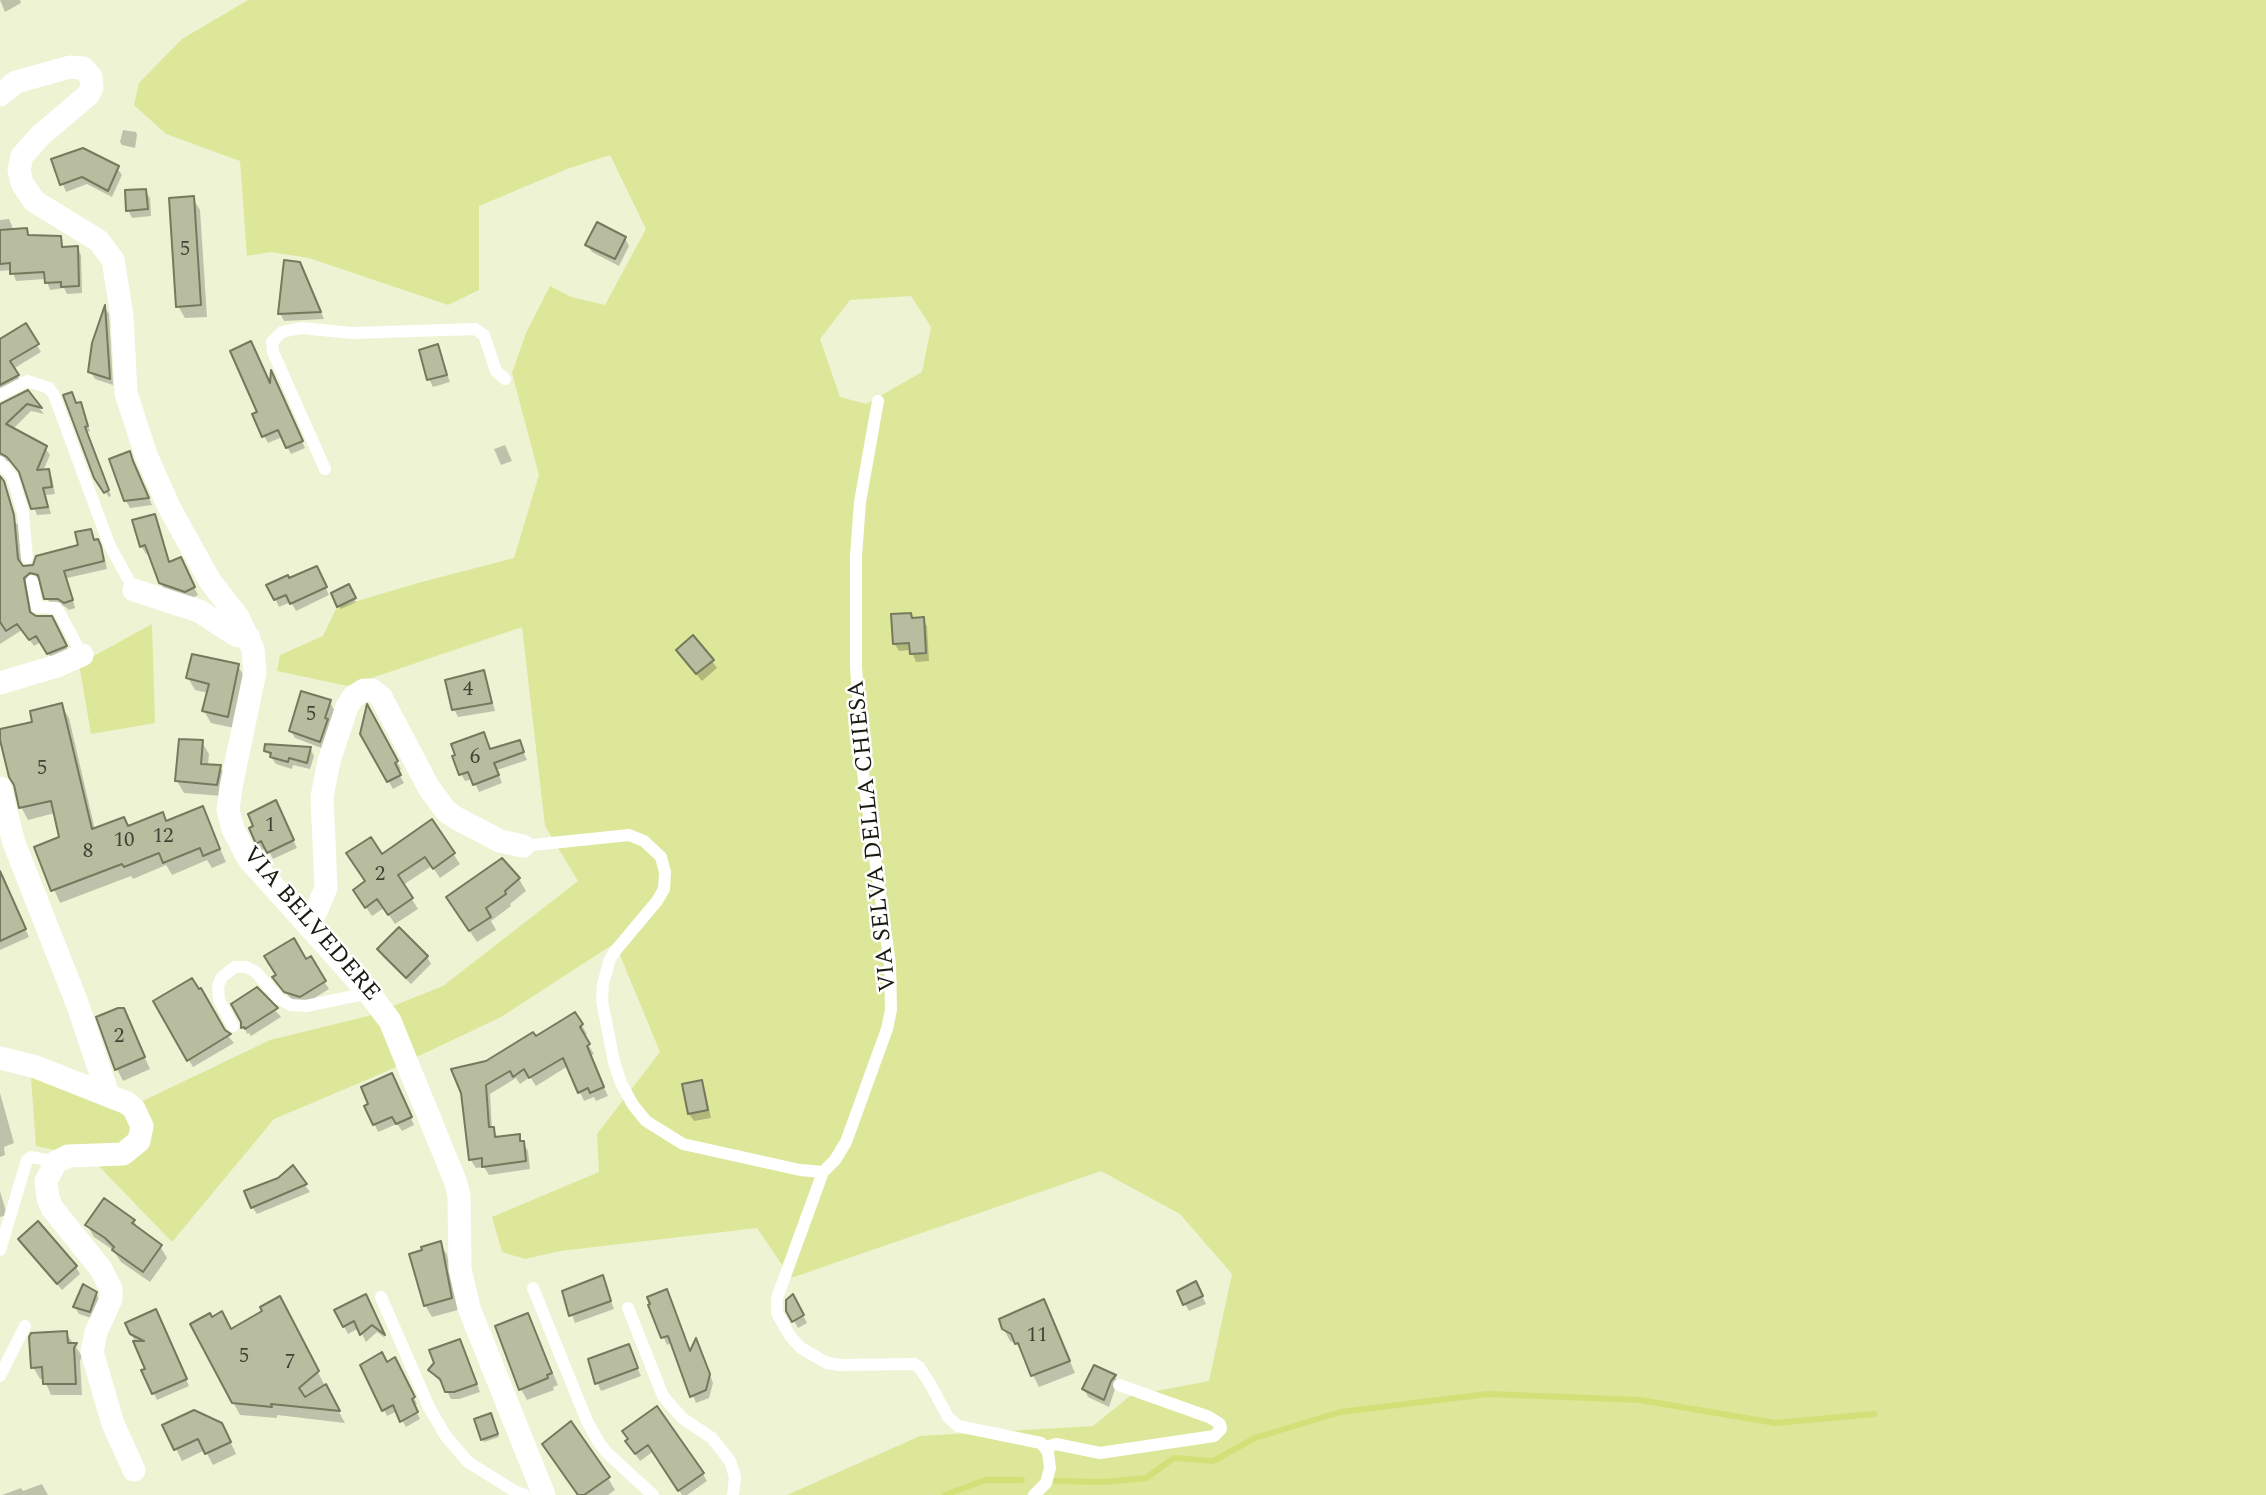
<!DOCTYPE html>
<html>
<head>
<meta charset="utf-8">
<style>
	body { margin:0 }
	canvas { display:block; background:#eef3d4 }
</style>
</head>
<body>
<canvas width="2266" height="1495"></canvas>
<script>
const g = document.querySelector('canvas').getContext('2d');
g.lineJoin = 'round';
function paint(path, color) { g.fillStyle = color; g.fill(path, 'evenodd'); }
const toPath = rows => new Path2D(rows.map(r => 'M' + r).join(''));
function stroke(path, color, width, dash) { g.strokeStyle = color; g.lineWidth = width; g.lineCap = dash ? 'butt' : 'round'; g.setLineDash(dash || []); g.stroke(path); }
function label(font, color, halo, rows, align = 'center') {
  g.font = font + ' Spectral,serif'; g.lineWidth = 5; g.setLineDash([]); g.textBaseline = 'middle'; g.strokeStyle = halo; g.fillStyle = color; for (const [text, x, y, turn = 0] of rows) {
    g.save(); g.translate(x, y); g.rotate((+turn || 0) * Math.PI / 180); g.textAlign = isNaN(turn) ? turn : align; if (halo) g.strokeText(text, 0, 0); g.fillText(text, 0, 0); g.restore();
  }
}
paint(toPath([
	[248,0,2266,0,2266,1495,787,1495,920,1436,1093,1426,1130,1396,1209,1381,1232,1274,1180,1214,1101,1171,791,1278,757,1228,560,1251,525,1259,502,1252,492,1217,599,1172,597,1134,660,1052,615,943,501,1017,383,1073,274,1119,172,1242,91,1158,36,1146,31,1077,124,1110,270,1040,368,1016,443,986,578,881,545,826,522,627,348,686,277,671,280,655,323,636,337,607,418,583,514,558,539,475,512,373,526,333,550,286,571,297,605,305,646,229,610,155,567,169,479,206,479,290,448,305,309,258,271,252,247,256,240,161,166,134,134,105,139,83,182,39],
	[911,296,931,327,922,372,866,404,840,397,820,339,850,300],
	[152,624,155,723,91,734,79,664]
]), '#dce79a');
paint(toPath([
	[0,0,20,0,21,3,5,12],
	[123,130,136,132,137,135,135,148,122,145,120,142],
	[53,160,117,168,122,175,112,197,87,184,66,192],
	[145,191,150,198,151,216,132,218,128,210],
	[193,198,200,210,207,317,185,318,178,306],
	[9,219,14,231,26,230,30,237,60,238,64,248,77,248,81,255,82,293,67,294,64,288,50,290,46,279,16,281,12,270,0,271,0,220],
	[625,238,629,246,619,266,592,252,587,245],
	[303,271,324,319,284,321,280,313],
	[105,308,109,314,113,385,95,379,90,371,94,343],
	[25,326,41,352,13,369,22,383,0,394,0,337,3,340],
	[437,346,450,382,433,387,429,379],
	[274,379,305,448,291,454,282,437,268,443,264,436,260,413],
	[27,393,44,414,31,411,12,430,45,448,50,455,43,471,48,471,52,478,55,494,46,495,51,514,37,515,22,475,9,461,0,462,0,406],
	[80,404,90,431,87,432,111,496,109,497,99,484,76,405],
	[505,445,512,461,501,465,494,449],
	[129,453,134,461,152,505,130,508,126,501,111,460],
	[0,479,15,523,18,524,22,566,29,569,80,546,90,531,104,555,107,569,67,578,75,608,69,610,64,606,50,605,41,580,31,581,27,587,32,615,51,618,70,654,53,661,41,642,34,646,22,630,0,644],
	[154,516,159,524,170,564,184,567,198,595,190,599,165,591,161,583,149,552,146,554,141,546],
	[320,575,329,595,296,611,291,602,279,607,269,586],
	[348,586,356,602,341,609,333,594],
	[910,614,913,620,923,619,927,626,929,661,916,662,911,650,899,651,894,643],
	[682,657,712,661,717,668,702,681],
	[238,666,245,678,234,728,211,723,204,711,208,693,195,690,188,678],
	[483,672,487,680,495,711,458,717,454,709],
	[330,702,334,710,324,749,295,738,291,731],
	[61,705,69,718,95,830,167,823,202,808,226,862,212,868,207,860,172,875,166,865,133,879,131,876,60,903,36,848,61,838,55,813,28,820,21,807,0,731,35,723],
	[368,709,401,769,397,771,404,783,393,789,362,734],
	[483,734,491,751,519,742,527,760,497,770,502,783,479,792,473,779,465,781,461,774],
	[202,742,209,754,208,766,220,767,227,779,223,796,184,793,177,781],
	[310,748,314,756,310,769,293,765,292,769,276,764,266,750],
	[279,810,297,848,273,859,267,848,262,850,258,843],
	[431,821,460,864,440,878,432,866,403,885,418,909,395,924,384,908,372,916,361,900,367,882,381,857],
	[501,860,519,879,526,891,510,904,511,906,491,921,496,930,477,942,455,909],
	[0,884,14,904,29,937,0,950],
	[379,950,427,957,431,964,411,984,383,957],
	[310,959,329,989,305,1004,291,999,275,978],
	[257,989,281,1017,251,1036,249,1033,247,1034,242,1021],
	[155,1002,224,1031,234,1043,193,1067],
	[123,1010,150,1069,123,1081,117,1069],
	[575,1014,587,1034,583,1036,594,1054,590,1056,608,1096,596,1101,594,1097,584,1101,568,1066,536,1086,530,1077,520,1084,516,1078,490,1094,492,1129,498,1137,519,1136,528,1151,530,1169,489,1175,484,1167,476,1168,470,1159,486,1063,535,1039],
	[701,1082,705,1090,711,1118,694,1121,689,1114],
	[396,1083,414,1125,402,1131,397,1124,378,1132,367,1107],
	[0,1093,14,1143,4,1147,5,1155,0,1157],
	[292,1168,310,1192,257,1214,252,1207],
	[0,1191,7,1215,0,1217],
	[104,1201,134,1221,139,1230,160,1246,167,1258,150,1282,121,1262,113,1250,94,1237,87,1225],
	[20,1240,76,1267,80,1274,62,1290],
	[440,1243,447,1255,458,1310,432,1317,425,1305],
	[602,1277,614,1309,575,1323,564,1292],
	[1200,1291,1206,1304,1189,1311,1185,1304],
	[96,1294,100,1301,94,1319,79,1314,75,1307],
	[793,1296,807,1323,798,1328,788,1310],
	[670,1299,691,1354,700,1347,713,1383,709,1398,696,1403,672,1343,667,1345,650,1306],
	[370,1304,385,1338,377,1332,366,1342,359,1328,348,1334,336,1311],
	[286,1310,324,1384,345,1423,277,1415,277,1418,240,1415,233,1402,231,1331],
	[1050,1313,1075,1373,1039,1387,1017,1344,1010,1341,1003,1328],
	[528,1315,558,1385,553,1387,554,1390,527,1400,521,1389],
	[159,1318,189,1386,157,1400,144,1371,147,1370,131,1333],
	[66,1333,82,1356,80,1361,82,1395,51,1395,44,1379,40,1379,33,1367],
	[628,1346,641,1376,601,1391,592,1371],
	[464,1349,480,1392,459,1399,451,1399,444,1385,435,1377,431,1370],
	[362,1365,398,1365,417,1404,414,1406,420,1419,406,1427,397,1411,387,1416],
	[1095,1367,1115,1377,1119,1384,1115,1389,1109,1407,1088,1397,1084,1389],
	[492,1418,499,1437,484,1442,483,1439],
	[165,1426,228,1437,236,1454,213,1465,205,1450,182,1461],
	[624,1431,703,1474,707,1481,687,1495,682,1495,654,1451,640,1461,632,1449],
	[608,1478,615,1490,608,1495,578,1495],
	[42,1484,48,1495,2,1495,21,1488,23,1491]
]), '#0003');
stroke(toPath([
	[1055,1481,1104,1482,1146,1478,1174,1458,1213,1461,1255,1438,1340,1412,1488,1394,1640,1400,1775,1423,1874,1414],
	[945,1495,985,1480,1022,1480]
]), '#d2e078', 6);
const building = toPath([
	[83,148,119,166,108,191,82,177,60,185,51,159,83,148],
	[146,189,148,209,126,211,125,190,146,189],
	[194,196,201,305,176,307,169,198,194,196],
	[597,222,626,237,615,259,585,245,597,222],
	[27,228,28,235,61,236,62,247,78,246,79,286,61,287,61,282,45,283,44,272,10,274,10,263,0,264,0,230,27,228],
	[284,260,300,262,321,312,278,314,284,260],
	[105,305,110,379,88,372,92,343,105,305],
	[26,323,39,344,10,361,19,375,0,385,0,339,26,323],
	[251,341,270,383,271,370,303,441,286,448,278,430,262,437,252,414,257,412,230,351,251,341],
	[438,344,447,375,427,380,419,350,438,344],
	[28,390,42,408,27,404,6,424,47,446,37,470,49,469,52,487,43,488,48,507,31,509,19,472,7,457,0,453,0,404,28,390],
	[72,392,76,403,81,402,88,426,85,427,109,490,104,493,94,478,63,395,72,392],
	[130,451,133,461,149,498,124,501,109,459,130,451],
	[0,476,4,481,14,515,18,559,23,566,33,565,36,556,78,545,75,532,91,529,94,540,98,539,101,546,104,561,64,571,73,600,64,603,58,599,44,599,38,575,30,573,24,578,30,612,36,616,52,616,67,646,47,654,36,636,29,640,17,624,6,631,0,622,0,476],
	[155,514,169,562,181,557,195,587,185,592,159,583,145,545,140,547,132,520,155,514],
	[317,566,327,587,290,604,286,595,274,600,266,585,288,575,289,578,317,566],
	[349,584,356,598,337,607,331,593,349,584],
	[911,613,912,618,924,617,926,653,910,654,909,643,893,644,891,614,911,613],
	[693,635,714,660,696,674,676,650,693,635],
	[192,654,239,664,228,717,202,711,209,684,186,678,192,654],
	[484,670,492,703,452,710,445,680,484,670],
	[301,691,331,700,325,718,328,719,320,742,289,731,301,691],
	[62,703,92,829,124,817,128,826,163,812,166,821,203,806,220,849,203,856,200,848,163,863,159,853,124,867,122,864,51,891,34,847,59,837,51,801,19,808,14,785,9,777,0,740,0,729,32,722,30,711,62,703],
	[367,704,398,761,395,763,401,775,387,782,360,734,367,704],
	[484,732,490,749,520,740,524,752,494,763,499,775,473,785,468,772,459,775,452,756,455,755,451,744,484,732],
	[179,739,203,740,201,764,221,765,217,785,175,781,179,739],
	[265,744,311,747,307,763,289,758,288,762,270,757,271,753,264,751,265,744],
	[276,800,294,840,267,853,261,841,256,844,249,828,253,826,248,814,276,800],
	[432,819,455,853,433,869,425,857,398,875,413,898,388,915,377,899,365,908,353,890,365,881,346,853,371,837,382,854,432,819],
	[502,858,520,878,505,891,506,894,486,908,491,917,469,931,446,897,502,858],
	[0,871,26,929,0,941,0,871],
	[399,927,428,956,406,978,377,949,399,927],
	[294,938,306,959,311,956,326,981,300,997,284,992,272,977,276,975,264,956,294,938],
	[192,978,199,989,201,988,225,1030,231,1034,187,1061,153,1001,192,978],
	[257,987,278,1008,245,1029,244,1027,241,1028,241,1022,231,1004,257,987],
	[118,1008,124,1008,145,1057,115,1070,96,1017,118,1008],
	[575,1012,583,1024,580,1027,590,1044,587,1046,604,1087,590,1093,588,1088,578,1093,563,1058,529,1078,524,1069,513,1077,510,1071,486,1085,489,1127,494,1127,495,1137,520,1134,520,1141,524,1141,526,1161,482,1167,482,1158,469,1160,461,1093,451,1069,486,1061,533,1032,536,1036,575,1012],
	[392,1073,412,1117,396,1124,392,1117,373,1125,364,1106,368,1104,361,1087,392,1073],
	[702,1080,708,1110,688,1114,682,1084,702,1080],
	[293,1165,307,1184,251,1208,244,1191,278,1178,293,1165],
	[104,1198,135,1220,132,1223,162,1245,143,1272,112,1250,114,1247,105,1238,85,1225,104,1198],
	[38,1221,77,1266,57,1284,18,1239,38,1221],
	[441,1241,452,1298,424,1306,409,1254,422,1250,421,1247,441,1241],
	[603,1275,611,1301,569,1316,562,1291,603,1275],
	[1196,1281,1203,1296,1183,1305,1177,1291,1196,1281],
	[83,1284,97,1292,90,1312,73,1307,83,1284],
	[667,1289,690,1351,696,1338,710,1374,706,1390,690,1397,668,1336,661,1338,648,1305,650,1304,647,1297,667,1289],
	[366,1294,385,1335,372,1325,360,1335,354,1321,343,1327,334,1310,366,1294],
	[793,1294,804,1315,792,1322,786,1311,786,1300,793,1294],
	[280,1296,319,1371,299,1388,305,1397,326,1384,340,1411,271,1404,272,1407,232,1403,190,1324,210,1313,212,1317,222,1311,231,1329,262,1311,260,1307,280,1296],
	[1044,1299,1070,1361,1031,1376,1018,1343,1015,1344,1011,1334,1002,1329,999,1319,1044,1299],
	[156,1309,187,1379,152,1394,141,1370,145,1369,133,1341,144,1341,130,1334,125,1323,156,1309],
	[528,1313,552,1373,547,1375,548,1378,519,1390,495,1326,528,1313],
	[67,1331,68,1343,77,1343,74,1348,76,1384,43,1384,42,1367,31,1368,29,1337,31,1333,67,1331],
	[460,1339,477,1384,454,1392,445,1392,440,1379,428,1370,434,1363,429,1350,460,1339],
	[629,1344,638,1368,595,1384,588,1359,629,1344],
	[382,1352,387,1362,395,1357,415,1397,412,1399,418,1412,400,1422,393,1405,382,1411,360,1365,382,1352],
	[1094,1365,1116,1375,1111,1381,1104,1400,1082,1389,1094,1365],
	[657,1406,704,1473,678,1491,648,1445,635,1454,625,1441,628,1439,622,1431,657,1406],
	[194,1410,222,1423,231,1442,205,1454,198,1439,174,1450,162,1425,194,1410],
	[491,1413,498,1434,481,1440,474,1419,491,1413],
	[571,1421,610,1477,584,1495,578,1495,542,1444,571,1421]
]);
paint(building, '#b8bd9f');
stroke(building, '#75795d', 2);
stroke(toPath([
	[0,395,27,381,49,388,54,395,109,544,134,590],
	[0,462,12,477,16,489,23,513,27,558],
	[325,469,273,352,272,342,282,332,301,328,353,333,475,329,484,335,496,371,505,379],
	[32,581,37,607,57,608,82,655],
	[523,846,629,835,644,841,661,857,665,872,664,889,657,901,616,950,610,959,603,984,602,1001,614,1062,621,1083,633,1105,646,1121,683,1144,800,1170,823,1172,777,1298,777,1313,790,1336,801,1348,827,1363,840,1365,914,1364,919,1367,929,1382,948,1417,958,1426,1041,1443,1048,1452,1050,1468,1046,1483,1034,1495],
	[233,1026,219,1000,218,986,222,977,235,967,246,967,256,972,279,999,291,1005,306,1006,369,993],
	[823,1172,835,1160,846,1142,887,1029,891,1010,890,964,863,773,856,666,856,556,860,502,878,401],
	[0,1250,27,1160,32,1157,56,1162],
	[533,1288,587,1421,598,1441,606,1452,653,1495],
	[381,1297,429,1407,445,1435,468,1462,516,1492,525,1495],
	[628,1308,663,1396,682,1418,712,1438,730,1461,735,1477,733,1495],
	[0,1376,25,1326],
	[1046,1447,1056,1444,1100,1453,1214,1436,1221,1429,1220,1424,1209,1417,1119,1385]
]), '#fff', 12);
stroke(toPath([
	[0,95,16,82,70,67,83,68,91,77,92,88,88,95,41,135,22,156,19,170,22,183,34,201,99,241,113,260,122,316,126,393,146,455,169,507,210,581,238,617,253,649,255,672,231,787,228,810,233,829,248,858,369,993,390,1021,456,1183,459,1196,460,1269,469,1308,544,1495],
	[134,590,199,611,236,635,249,638],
	[0,683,57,666,82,655],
	[0,788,14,843,77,1003,108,1095],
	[310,925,326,888,322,797,329,761,347,707,353,697,364,690,372,690,381,697,429,788,446,811,456,818,500,841,523,846],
	[0,1058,36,1067,127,1103,134,1109,142,1126,139,1141,123,1154,68,1156,56,1162,46,1181,48,1198,52,1208,101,1269,111,1289,111,1299,96,1332,92,1352,113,1424,134,1470]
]), '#fff', 23);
label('21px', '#414434', null, [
	["5",185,251],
	["4",468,691],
	["5",311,716],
	["6",475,759],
	["5",42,770],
	["1",270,827],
	["12",163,838],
	["10",124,842],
	["8",88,853],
	["2",380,876],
	["2",119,1038],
	["11",1037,1337],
	["5",244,1358],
	["7",290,1364]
]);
label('24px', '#191b10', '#fff', [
	["VIA SELVA DELLA CHIESA",874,836,-96],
	["VIA BELVEDERE",310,925,49]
]);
</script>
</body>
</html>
